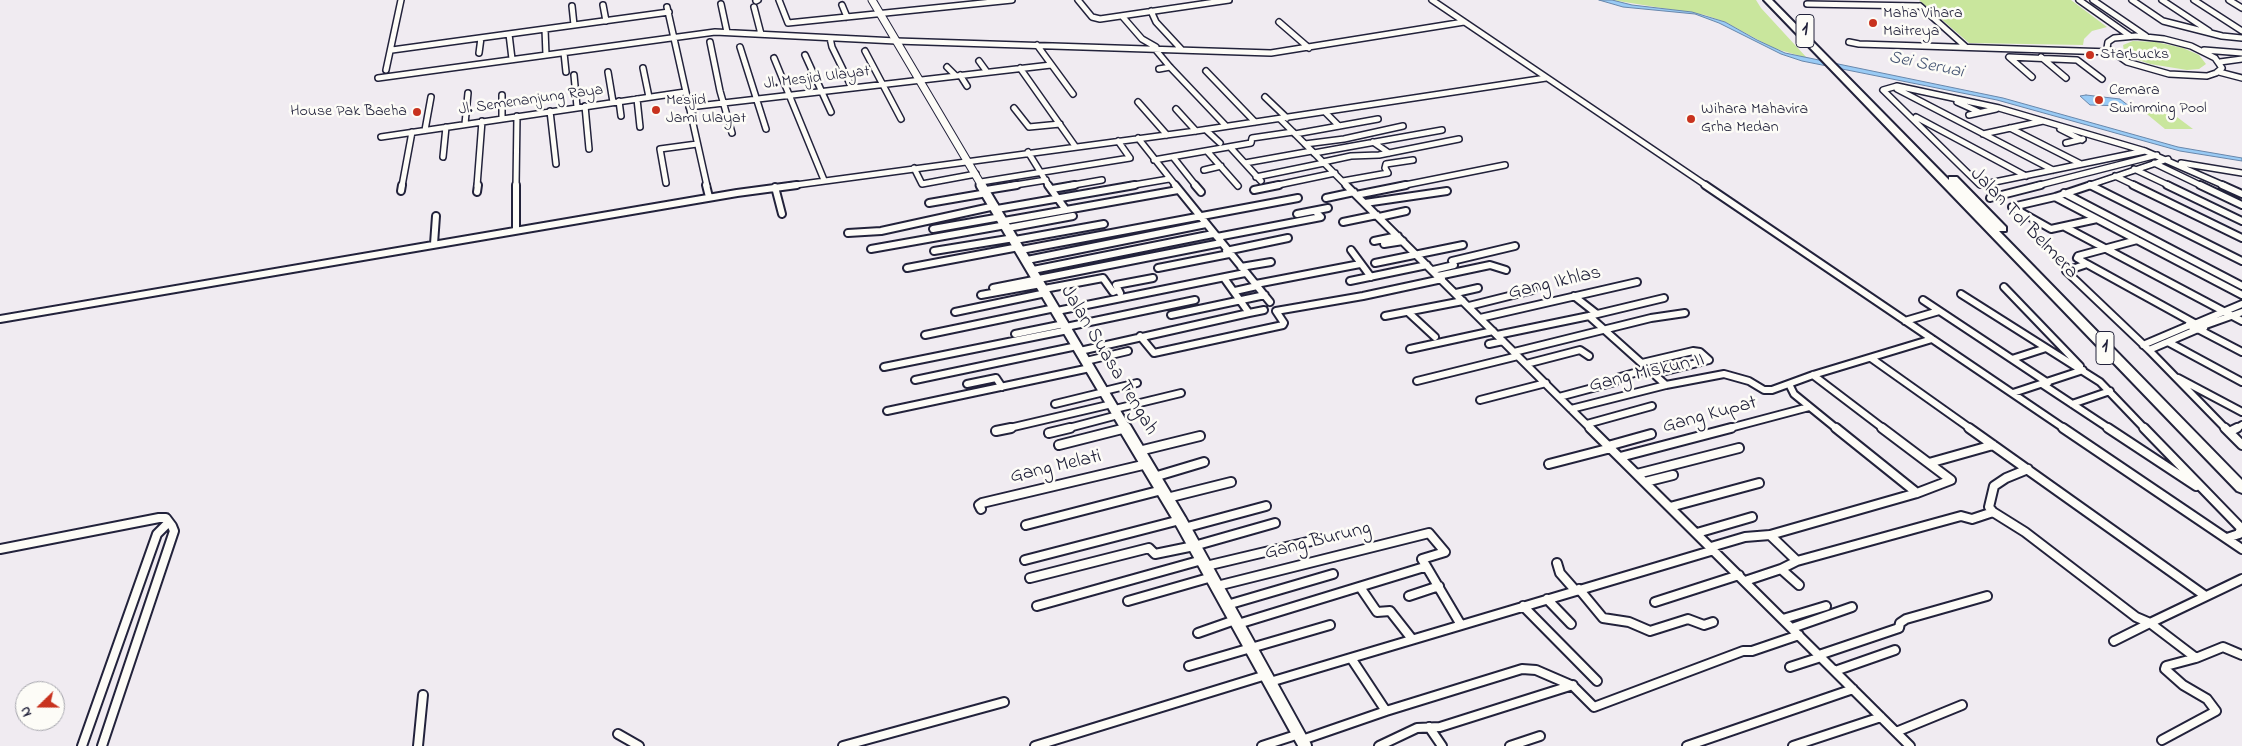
<!DOCTYPE html>
<html>
<head>
<meta charset="utf-8">
<style>
	body { margin:0 }
	#map { position:relative; width:2242px; height:746px; overflow:hidden; background:#f0ebf1; font-family:"Indie Flower",sans-serif }
	canvas { display:block }
	.north { position:absolute; left:15px; top:681px; width:50px; height:50px; box-sizing:border-box; background:#fdfcf7; border:1px solid #a5a5ac; border-radius:50%; rotate:248deg; font-size:14px; font-weight:700; line-height:20px; text-align:center; color:#22223b }
	.north::after { content:''; display:block; margin:auto; width:18px; height:22px; background:#c8321e; clip-path:polygon(50% 0,100% 100%,50% 72%,0 100%) }
</style>
</head>
<body>
<div id="map">
<canvas width="2242" height="746"></canvas>
<div class="north">N</div>
</div>
<script>
const g = document.querySelector('canvas').getContext('2d');
g.lineJoin = 'round';
function paint(path, color) { g.fillStyle = color; g.fill(path, 'evenodd'); }
const toPath = rows => new Path2D(rows.map(r => 'M' + r).join(''));
function stroke(path, color, width, dash) { g.strokeStyle = color; g.lineWidth = width; g.lineCap = dash ? 'butt' : 'round'; g.setLineDash(dash || []); g.stroke(path); }
function label(font, color, halo, rows, align = 'center') {
  g.font = font + ' "Indie Flower",sans-serif'; g.lineWidth = 5; g.setLineDash([]); g.textBaseline = 'middle'; g.strokeStyle = halo; g.fillStyle = color; for (const [text, x, y, turn = 0] of rows) {
    g.save(); g.translate(x, y); g.rotate((+turn || 0) * Math.PI / 180); g.textAlign = isNaN(turn) ? turn : align; if (halo) g.strokeText(text, 0, 0); g.fillText(text, 0, 0); g.restore();
  }
}
paint(toPath([
	[1612,0,1756,0,1761,8,1807,58,1773,48,1725,22,1705,15],
	[1919,0,2071,0,2107,27,2092,31,2084,39,2083,45,1969,43],
	[2133,41,2156,42,2183,48,2199,55,2206,64,2199,69,2187,70,2150,64,2135,59,2124,51,2123,45],
	[2142,110,2169,111,2193,129,2165,129]
]), '#c9e69d');
const water = toPath([
	[1599,0,1612,0,1632,5,1692,12,1725,22,1757,40,1785,53,2003,98,2178,147,2242,158,2242,161,2180,151,1997,100,1802,61,1781,54,1719,23,1695,14,1623,7,1599,0],
	[2086,95,2120,99,2129,106,2090,105,2080,96,2086,95]
]);
paint(water, '#99cbf5');
stroke(water, '#6987ab', 1);
const streetFar2 = toPath([
	[779,0,788,23,1012,0],
	[1078,0,1092,17,1100,19,1229,0],
	[1432,0,1707,186],
	[2079,0,2130,36],
	[2093,0,2146,36],
	[2132,0,2163,21,2222,36,2242,38],
	[2162,0,2209,31],
	[2194,0,2242,31],
	[2229,0,2242,8],
	[756,1,758,0],
	[721,4,727,32],
	[1807,4,1919,6],
	[603,5,606,21],
	[842,5,847,17],
	[572,6,574,25],
	[1920,6,1966,47],
	[667,7,707,186],
	[754,7,761,34],
	[1151,11,1156,22,1182,50],
	[1122,16,1142,39,1156,47,1155,49,1170,67,1226,126],
	[1279,22,1309,48],
	[545,29,546,55],
	[509,34,512,59],
	[2136,36,2164,39,2191,46,2215,58,2222,68,2216,73,2207,76,2169,74,2127,62,2107,48,2108,42,2114,38,2136,36],
	[830,38,832,47,852,88],
	[710,42,720,91,732,133],
	[1849,42,1859,44,2111,52],
	[1037,45,1073,94],
	[740,47,766,129],
	[392,50,669,12],
	[2204,50,2242,53],
	[865,51,901,119],
	[479,53,481,38],
	[564,53,566,72],
	[805,55,831,112],
	[2041,57,2066,78],
	[774,58,824,180],
	[979,61,987,72],
	[2220,62,2242,59],
	[947,67,955,75],
	[643,68,649,97],
	[1020,68,1075,146],
	[1159,69,1170,67],
	[386,70,401,0],
	[1206,71,1255,122],
	[608,72,613,102],
	[2219,72,2242,78],
	[574,75,577,107],
	[960,75,967,86],
	[2032,77,2009,57,2077,60,2102,79],
	[378,78,715,32,896,41,1271,53,1464,22],
	[1897,86,1999,108,2145,151,1980,185,1883,90,1897,86],
	[1897,89,2053,170],
	[502,95,502,118],
	[1265,97,1287,118],
	[637,99,640,127],
	[619,101,621,116],
	[1138,102,1167,135],
	[1957,102,1979,112],
	[585,106,589,149],
	[689,107,1051,65],
	[1014,108,1029,127,1060,124],
	[1176,109,1196,131],
	[550,111,556,164],
	[1325,112,1339,126],
	[1969,115,1996,109],
	[1916,117,2026,176],
	[1280,119,1347,186],
	[465,124,468,93],
	[2010,128,2081,164],
	[2060,129,2082,140],
	[425,130,431,97],
	[1206,130,1220,143],
	[1295,134,1378,119],
	[1983,134,2043,121],
	[381,137,685,92],
	[1138,138,1176,186],
	[1373,142,1389,153],
	[2066,143,2083,139],
	[1305,144,1344,139,1403,126],
	[1230,147,1261,181],
	[1207,151,1238,186],
	[2145,151,2225,186],
	[1028,152,1049,186],
	[1314,153,1442,130],
	[443,157,446,127],
	[1173,157,1196,186],
	[1154,160,1251,143,1252,138,1293,132],
	[1323,162,1351,156,1379,155,1459,139],
	[1245,163,1312,151],
	[2154,163,2202,186],
	[2181,163,2242,173],
	[914,168,922,184,976,174],
	[2134,169,2170,186],
	[1204,170,1221,166],
	[2115,176,2136,186],
	[1256,177,1324,163],
	[1343,181,1388,173,1385,168,1386,164,1413,160],
	[981,182,1130,158,1118,141],
	[666,183,660,149,697,144],
	[2090,185,2092,186],
	[402,186,412,132],
	[477,186,482,121],
	[516,186,517,116],
	[788,186,1196,131,1546,78],
	[1009,186,1046,180],
	[1068,186,1102,180],
	[1128,186,1169,179],
	[1273,186,1335,173],
	[1400,186,1505,165],
	[2036,186,2157,155],
	[2087,186,2168,159]
]);
const streetFar1 = toPath([
	[706,185,709,197],
	[1048,185,1066,210,1178,190],
	[1175,185,1270,302],
	[1195,185,1201,192],
	[1346,185,1591,429],
	[1705,185,2065,429],
	[2090,185,2242,261],
	[2091,185,2055,197,2012,207,2051,229,2097,219],
	[2133,185,2242,238],
	[2167,185,2242,221],
	[2200,185,2242,205],
	[2222,185,2242,194],
	[775,187,782,214],
	[1052,189,1075,185],
	[986,190,1017,185],
	[1254,190,1279,185],
	[401,191,402,185],
	[477,192,478,185],
	[2064,193,2242,286],
	[1356,195,1406,185],
	[2055,197,2242,295],
	[1326,198,1354,192],
	[1990,198,2041,185],
	[929,203,987,193],
	[1365,203,1447,191],
	[997,209,1135,185],
	[1297,214,1328,208],
	[1379,217,1406,211],
	[1004,221,1066,210],
	[1343,222,1377,215],
	[2065,227,2242,321],
	[1008,228,1073,216],
	[933,229,1001,217],
	[516,230,516,185],
	[848,233,881,231,995,206],
	[1217,237,1321,217,1315,211],
	[1015,240,1104,224],
	[2137,240,2078,256,2077,258,2087,264,2066,271,2149,350,2226,429],
	[1374,241,1398,236],
	[434,244,436,216],
	[1384,244,1403,241],
	[871,249,1006,225],
	[1021,250,1298,198],
	[1351,250,1371,277],
	[934,251,1014,238],
	[1226,251,1288,238],
	[1027,260,1206,224],
	[1375,263,1463,245],
	[2087,264,2194,323],
	[1241,267,1271,262],
	[907,268,1019,247],
	[1158,268,1229,254],
	[1033,270,1213,234],
	[1433,270,1454,265,1452,261,1515,246],
	[1438,276,1490,265,1506,270],
	[1224,278,1249,313,1264,310],
	[1350,281,1427,265],
	[1256,284,1360,264],
	[2004,287,2080,366],
	[993,288,1221,243],
	[1044,289,1103,278,1113,292,1118,290],
	[1235,291,1257,286],
	[1120,293,1116,285,1153,278],
	[1456,293,1478,288],
	[1961,294,2100,382,2145,429],
	[981,295,1041,284],
	[1574,296,1597,314],
	[1923,300,2048,383],
	[1469,306,1533,290],
	[1057,311,1245,273],
	[955,312,1046,293],
	[1408,312,1435,337],
	[1171,315,1265,295],
	[1385,316,1463,301],
	[1589,316,1664,298],
	[1480,318,1637,282],
	[0,319,737,193,797,185],
	[1905,321,1939,311],
	[2192,322,2201,325,2204,328,2193,328,2189,324,2192,322],
	[2197,323,2242,304],
	[2203,326,2242,312],
	[1066,327,1195,300],
	[2198,329,2242,352],
	[1015,334,1064,324],
	[925,335,1055,308],
	[1497,335,1589,316,1666,385],
	[1140,336,1154,353,1283,325,1284,323,1276,311,1363,296,1442,279],
	[2168,342,2242,382],
	[1489,344,1503,341],
	[2143,345,2190,325],
	[1410,349,1493,331],
	[2149,350,2198,329],
	[1080,351,1249,313],
	[1514,352,1651,318,1685,313],
	[1871,358,1971,429],
	[2012,359,2046,348],
	[1086,361,1128,351],
	[1642,363,1693,351,1700,352,1709,360,1654,374],
	[1526,364,1580,350,1589,356],
	[884,367,1068,330],
	[1813,375,1884,429],
	[2178,378,2242,412],
	[915,380,1077,346],
	[1417,381,1518,356],
	[967,384,996,378,1002,387],
	[1789,384,1794,394,1837,429],
	[2042,384,2110,429],
	[1104,391,1137,383],
	[2013,393,2083,370],
	[1559,397,1615,382,1617,378,1648,369],
	[1480,400,1546,383],
	[1055,404,1104,392],
	[2072,404,2110,391],
	[1115,409,1181,393],
	[1571,409,1666,385,1724,374,1749,381,1764,390,1772,390,1813,375,1932,339],
	[887,411,1090,368],
	[1587,424,1652,406],
	[1005,429,1112,404],
	[1065,429,1118,415],
	[1123,429,1126,428],
	[1726,429,1809,407],
	[2235,429,2242,425]
]);
const street = toPath([
	[1590,428,1910,746],
	[1836,428,1917,493],
	[1969,428,2204,595],
	[2063,428,2242,549],
	[2108,428,2196,486],
	[2144,428,2241,528,2239,534,2227,538],
	[2225,428,2242,445],
	[996,431,1011,428],
	[2229,432,2237,428],
	[1049,433,1070,428],
	[1059,445,1126,428],
	[1608,446,1651,434],
	[1139,451,1200,436],
	[1620,457,1731,428],
	[1929,463,1993,445],
	[1549,464,1611,448],
	[2028,469,2006,478,1994,486,1989,507,1993,512,2025,532,2136,617,2150,623,2114,641],
	[1637,474,1739,448],
	[1154,477,1204,462],
	[1645,482,1673,475],
	[1167,498,1231,482],
	[1670,507,1759,483],
	[981,509,979,505,982,503,1147,464],
	[1026,525,1162,490],
	[1184,528,1266,506],
	[1697,533,1752,517],
	[1711,547,1745,537,1770,535],
	[0,549,159,518,166,518,172,526,174,531,102,746],
	[1025,560,1180,520],
	[1797,561,1770,535,1917,493,1951,480,1882,428],
	[1557,563,1560,573,1575,590],
	[1206,566,1320,539],
	[1781,569,1799,585],
	[1030,578,1149,548,1155,554,1194,546,1275,523],
	[2242,579,2150,623,2196,658,2223,647,2242,655],
	[1745,581,1781,569,1797,561,1961,516,1972,519,1993,512],
	[1217,586,1429,533,1445,552,1422,559,1461,625],
	[1360,587,1377,612,1390,611,1412,639],
	[1579,589,1603,618,1629,622,1650,631,1688,619,1704,625,1713,622],
	[1409,596,1439,586],
	[1547,599,1571,624],
	[1128,601,1212,577],
	[1655,602,1739,575],
	[1227,605,1333,574],
	[1037,606,1202,560],
	[1523,606,1597,681],
	[1783,619,1826,606],
	[1238,624,1421,568,1427,568],
	[1792,628,1852,607],
	[1198,633,1235,620],
	[1819,655,1899,628,1900,623,1906,619,1987,596],
	[1351,658,1386,711],
	[1189,666,1330,625],
	[1790,667,1821,657],
	[1835,671,1895,650],
	[1270,682,1714,550],
	[1429,727,1442,746],
	[1896,732,1962,705],
	[618,734,639,746],
	[1302,740,1386,711,1522,669,1536,670,1573,686,1594,707,1743,651,1752,651,1799,635],
	[2162,740,2216,711,2207,699,2183,685,2165,669,2166,666,2196,658],
	[82,746,157,534,168,523],
	[418,746,423,695],
	[843,746,1004,702],
	[1035,746,1266,675],
	[1262,746,1299,734],
	[1379,746,1417,728,1440,727,1573,685],
	[1510,746,1540,736],
	[1687,746,1853,689],
	[1793,746,1881,717]
]);
const secondaryFar2 = toPath([
	[872,0,982,186]
]);
const secondaryFar1 = toPath([
	[981,185,1126,429]
]);
const secondary = toPath([
	[1125,428,1180,520,1305,746]
]);
const highway = toPath([
	[1764,0,1772,0,1949,180,1949,177,1957,177,2006,227,2006,231,1999,231,2242,480,2242,493,2237,491,1764,0]
]);
stroke(streetFar2, '#22223b', 8);
stroke(streetFar1, '#22223b', 10);
stroke(street, '#22223b', 12);
stroke(secondaryFar2, '#22223b', 9);
stroke(secondaryFar1, '#22223b', 13);
stroke(secondary, '#22223b', 16);
stroke(highway, '#22223b', 4);
stroke(streetFar2, '#fdfcf7', 5);
stroke(streetFar1, '#fdfcf7', 6);
stroke(street, '#fdfcf7', 8);
stroke(secondaryFar2, '#fdfcf7', 7);
stroke(secondaryFar1, '#fdfcf7', 9);
stroke(secondary, '#fdfcf7', 12);
paint(highway, '#fdfcf7');
for (const [x, y, r, color] of [
	[1873,23,5,"#c8321e"],
	[2090,55,5,"#c8321e"],
	[2099,100,5,"#c8321e"],
	[656,110,5,"#c8321e"],
	[417,112,5,"#c8321e"],
	[1691,119,5,"#c8321e"]
]) { const dot = new Path2D(); dot.arc(x, y, r, 0, 2 * Math.PI); g.fillStyle = color; g.fill(dot); stroke(dot, '#fdfcf7', 2); }
label('16px', '#22223b', '#fdfcf7', [
	["Maha Vihara",1883,14],
	["Maitreya",1883,32],
	["Starbucks",2100,55],
	["Cemara",2109,91],
	["Swimming Pool",2109,109],
	["Mesjid",666,101],
	["Jami Ulayat",666,119],
	["Wihara Mahavira",1701,110],
	["Grha Medan",1701,128],
	["House Pak Baeha",407,112,"right"]
], 'left');
label('16px', '#22223b', '#fdfcf7', [
	["Jl. Mesjid Ulayat",817,79,-7],
	["Jl. Semenanjung Raya",531,101,-8]
]);
label('italic 18px', '#465573', '#fdfcf7', [
	["Sei Seruai",1926,66,12]
]);
for (const [x, y, w] of [
	[1805,31,18],
	[2105,348,18]
]) { const box = new Path2D(); box.roundRect(x - w / 2, y - 16.5, w, 33, 4); g.fillStyle = '#fdfcf7'; g.fill(box); stroke(box, '#22223b', 1); }
label('bold 19px', '#22223b', null, [
	["1",1805,31],
	["1",2105,348]
]);
label('20px', '#22223b', '#fdfcf7', [
	["Jalan Tol Belmera",2023,224,46],
	["Gang Ikhlas",1555,284,-13],
	["Jalan Suasa Tengah",1108,361,59],
	["Gang Miskun II",1647,374,-13],
	["Gang Kupat",1710,416,-15],
	["Gang Melati",1056,468,-13],
	["Gang Burung",1318,542,-14]
]);
</script>
</body>
</html>
